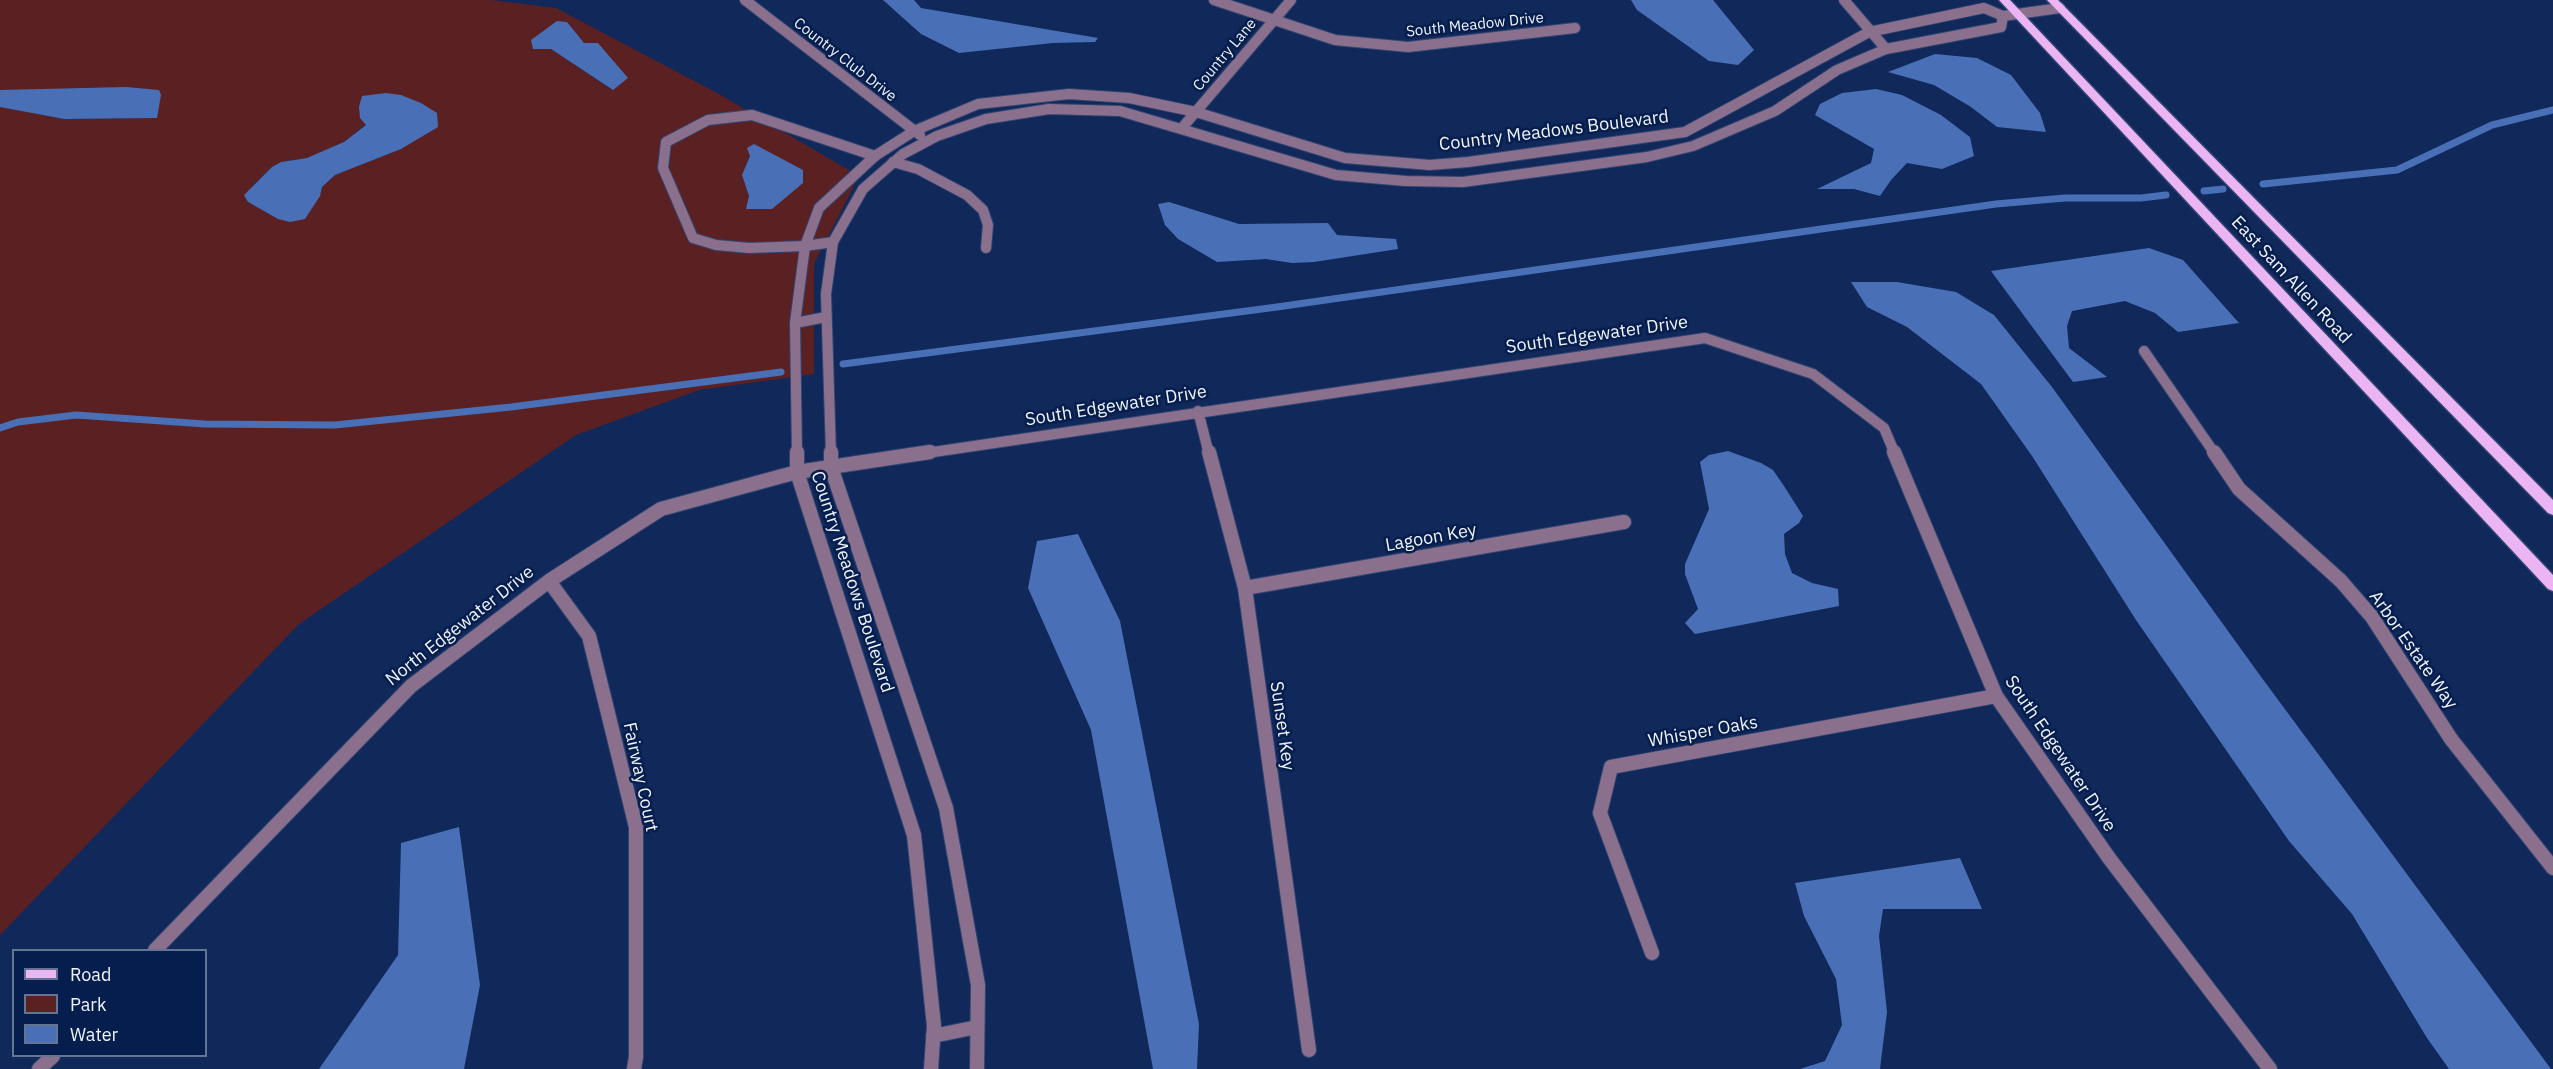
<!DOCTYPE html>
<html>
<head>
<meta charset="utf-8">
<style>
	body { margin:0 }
	#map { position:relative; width:2553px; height:1069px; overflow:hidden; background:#10285a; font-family:"IBM Plex Sans",sans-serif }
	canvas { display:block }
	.legend { position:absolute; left:12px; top:949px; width:195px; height:108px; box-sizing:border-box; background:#061e4e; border:2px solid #647493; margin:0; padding:8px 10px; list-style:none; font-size:18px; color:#f1f4fb }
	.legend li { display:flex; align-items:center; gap:12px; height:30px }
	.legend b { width:30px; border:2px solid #647493 }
</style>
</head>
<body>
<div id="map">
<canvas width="2553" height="1069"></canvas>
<ul class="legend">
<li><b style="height:8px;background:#ebb4f2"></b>Road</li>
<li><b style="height:16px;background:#5b2122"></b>Park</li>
<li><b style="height:16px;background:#496fb7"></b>Water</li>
</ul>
</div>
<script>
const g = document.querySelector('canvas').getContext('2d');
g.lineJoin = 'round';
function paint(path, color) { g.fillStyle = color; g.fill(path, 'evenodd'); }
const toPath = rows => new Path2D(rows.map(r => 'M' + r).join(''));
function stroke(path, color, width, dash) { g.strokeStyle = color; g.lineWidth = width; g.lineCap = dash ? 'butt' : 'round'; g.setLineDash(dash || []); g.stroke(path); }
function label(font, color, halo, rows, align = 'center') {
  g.font = font + ' "IBM Plex Sans",sans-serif'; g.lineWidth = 5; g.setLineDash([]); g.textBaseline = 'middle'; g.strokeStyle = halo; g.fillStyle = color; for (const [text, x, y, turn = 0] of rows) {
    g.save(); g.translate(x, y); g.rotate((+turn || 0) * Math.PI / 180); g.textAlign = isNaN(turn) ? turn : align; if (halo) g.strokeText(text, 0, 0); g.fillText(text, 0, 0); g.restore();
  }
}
paint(toPath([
	[0,0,491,0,556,8,719,94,859,176,814,264,814,374,699,390,576,435,299,624,0,935,0,107,64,119,156,118,161,95,52,90,0,90],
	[567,22,584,43,612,90,551,49],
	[366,124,401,149,335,175,322,187,320,196,278,219,248,202,251,187,272,167,281,162,307,158,328,151,344,142],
	[750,155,772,209,746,208,749,196,742,175]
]), '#5b2122');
paint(toPath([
	[883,0,914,0,921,8,1098,38,1095,42,1053,43,959,53,921,34],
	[1631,0,1713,0,1754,50,1738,65,1709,61,1637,10],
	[557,21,567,22,584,43,598,43,628,78,613,90,551,49,533,49,531,40],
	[1935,54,1977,58,2011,75,2040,113,2046,132,1997,127,1971,107,1934,85,1888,72],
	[126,87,159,90,161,95,157,118,64,119,0,107,0,90],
	[1876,89,1902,95,1941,115,1970,137,1974,156,1942,169,1907,163,1891,180,1880,196,1854,189,1817,189,1871,163,1874,149,1815,115,1820,104,1842,93],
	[386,93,401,95,421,103,437,113,438,127,401,149,335,175,322,187,320,196,305,219,290,222,278,219,248,202,244,195,272,167,281,162,307,158,344,142,366,125,360,118,359,107,362,96],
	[754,144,803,170,803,183,772,209,746,209,749,196,742,175,750,156,747,148],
	[1169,202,1239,224,1328,223,1337,235,1396,239,1398,249,1314,262,1292,263,1266,259,1217,262,1178,239,1165,225,1158,204],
	[2149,248,2183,260,2239,323,2178,332,2155,313,2125,301,2072,311,2067,326,2069,348,2107,377,2073,382,1991,271],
	[1851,282,1897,282,1956,292,1994,315,2052,387,2259,674,2551,1069,2449,1069,2427,1038,2352,914,2289,841,2136,620,2032,456,1981,384,1907,327,1867,307],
	[1728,451,1761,463,1773,470,1784,486,1803,516,1799,523,1784,534,1785,554,1792,573,1812,583,1838,589,1839,606,1695,634,1685,623,1698,609,1685,574,1685,564,1709,509,1700,462,1709,455],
	[1078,534,1120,621,1199,1024,1197,1069,1153,1069,1091,730,1028,588,1037,541],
	[459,827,480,985,464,1069,319,1069,398,955,401,843],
	[1960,858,1982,909,1883,909,1879,936,1887,1012,1880,1069,1800,1069,1825,1061,1842,1025,1836,979,1804,916,1795,883]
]), '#496fb7');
stroke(toPath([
	[2263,184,2397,170,2492,125,2553,110],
	[2204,191,2223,189],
	[843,364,1277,307,1996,204,2065,198,2141,198,2166,195],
	[0,428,18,422,76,415,205,424,335,425,511,407,781,372]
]), '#496fb7', 7);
const lane = toPath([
	[893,162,918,169,967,195,983,210,988,225,986,248],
	[805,246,749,248,716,245,693,238,663,168,666,142,708,120,752,115,875,156]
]);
const streetFar1 = toPath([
	[745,0,920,135],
	[1214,0,1335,40,1408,47,1575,28],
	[1844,0,1886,49],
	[1182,128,1291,0],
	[805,246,833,242],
	[795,323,826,317],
	[2144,351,2215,454],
	[1198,411,1209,454],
	[797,454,795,323,805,246,819,208,875,156,914,131,978,104,1069,94,1129,98,1196,112,1345,158,1430,165,1468,162,1685,132,1869,32,1984,8,2003,16,2060,8],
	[831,454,826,294,833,242,863,189,903,154,937,136,986,119,1049,109,1120,111,1336,175,1406,181,1463,182,1647,157,1693,146,1775,111,1837,70,1886,49,2001,27,2003,16],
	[920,454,1705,338,1813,374,1884,428,1895,454]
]);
const street = toPath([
	[797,452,797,472,914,835,934,1026,931,1069],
	[831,452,831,467,946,808,978,985,977,1069],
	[1209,452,1245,588,1309,1050],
	[1894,452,1996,696,2109,858,2270,1069],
	[2214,452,2239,489,2341,581,2372,617,2451,739,2553,868],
	[549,581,589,636,636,827,636,1057,634,1069],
	[1245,588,1624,522],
	[155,950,411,686,549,581,661,509,797,472,930,452],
	[1652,953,1600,813,1611,767,1996,696],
	[933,1036,977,1027],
	[39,1069,53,1056]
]);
const primary = toPath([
	[1999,0,2010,0,2553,575,2553,591,2548,589,1999,0],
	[2047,0,2058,0,2553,500,2553,515,2548,513,2047,0]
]);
stroke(lane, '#304571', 12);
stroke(streetFar1, '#304571', 12);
stroke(street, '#304571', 16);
stroke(primary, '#304571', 3);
stroke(lane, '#8b708e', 10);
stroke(streetFar1, '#8b708e', 10);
stroke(street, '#8b708e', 14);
paint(primary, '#ebb4f2');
label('15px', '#f1f4fb', '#061e4e', [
	["South Meadow Drive",1475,25,-6],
	["Country Lane",1225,55,-50],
	["Country Club Drive",845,60,38]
]);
label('18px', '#f1f4fb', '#061e4e', [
	["Country Meadows Boulevard",1554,131,-7],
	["East Sam Allen Road",2291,280,47],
	["South Edgewater Drive",1597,335,-8],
	["South Edgewater Drive",1116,406,-9],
	["Lagoon Key",1431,538,-10],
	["Country Meadows Boulevard",852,582,72],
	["North Edgewater Drive",460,626,-38],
	["Arbor Estate Way",2413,650,55],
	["Sunset Key",1282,726,82],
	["Whisper Oaks",1703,732,-10],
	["South Edgewater Drive",2060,754,56],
	["Fairway Court",640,777,78]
]);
</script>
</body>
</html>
